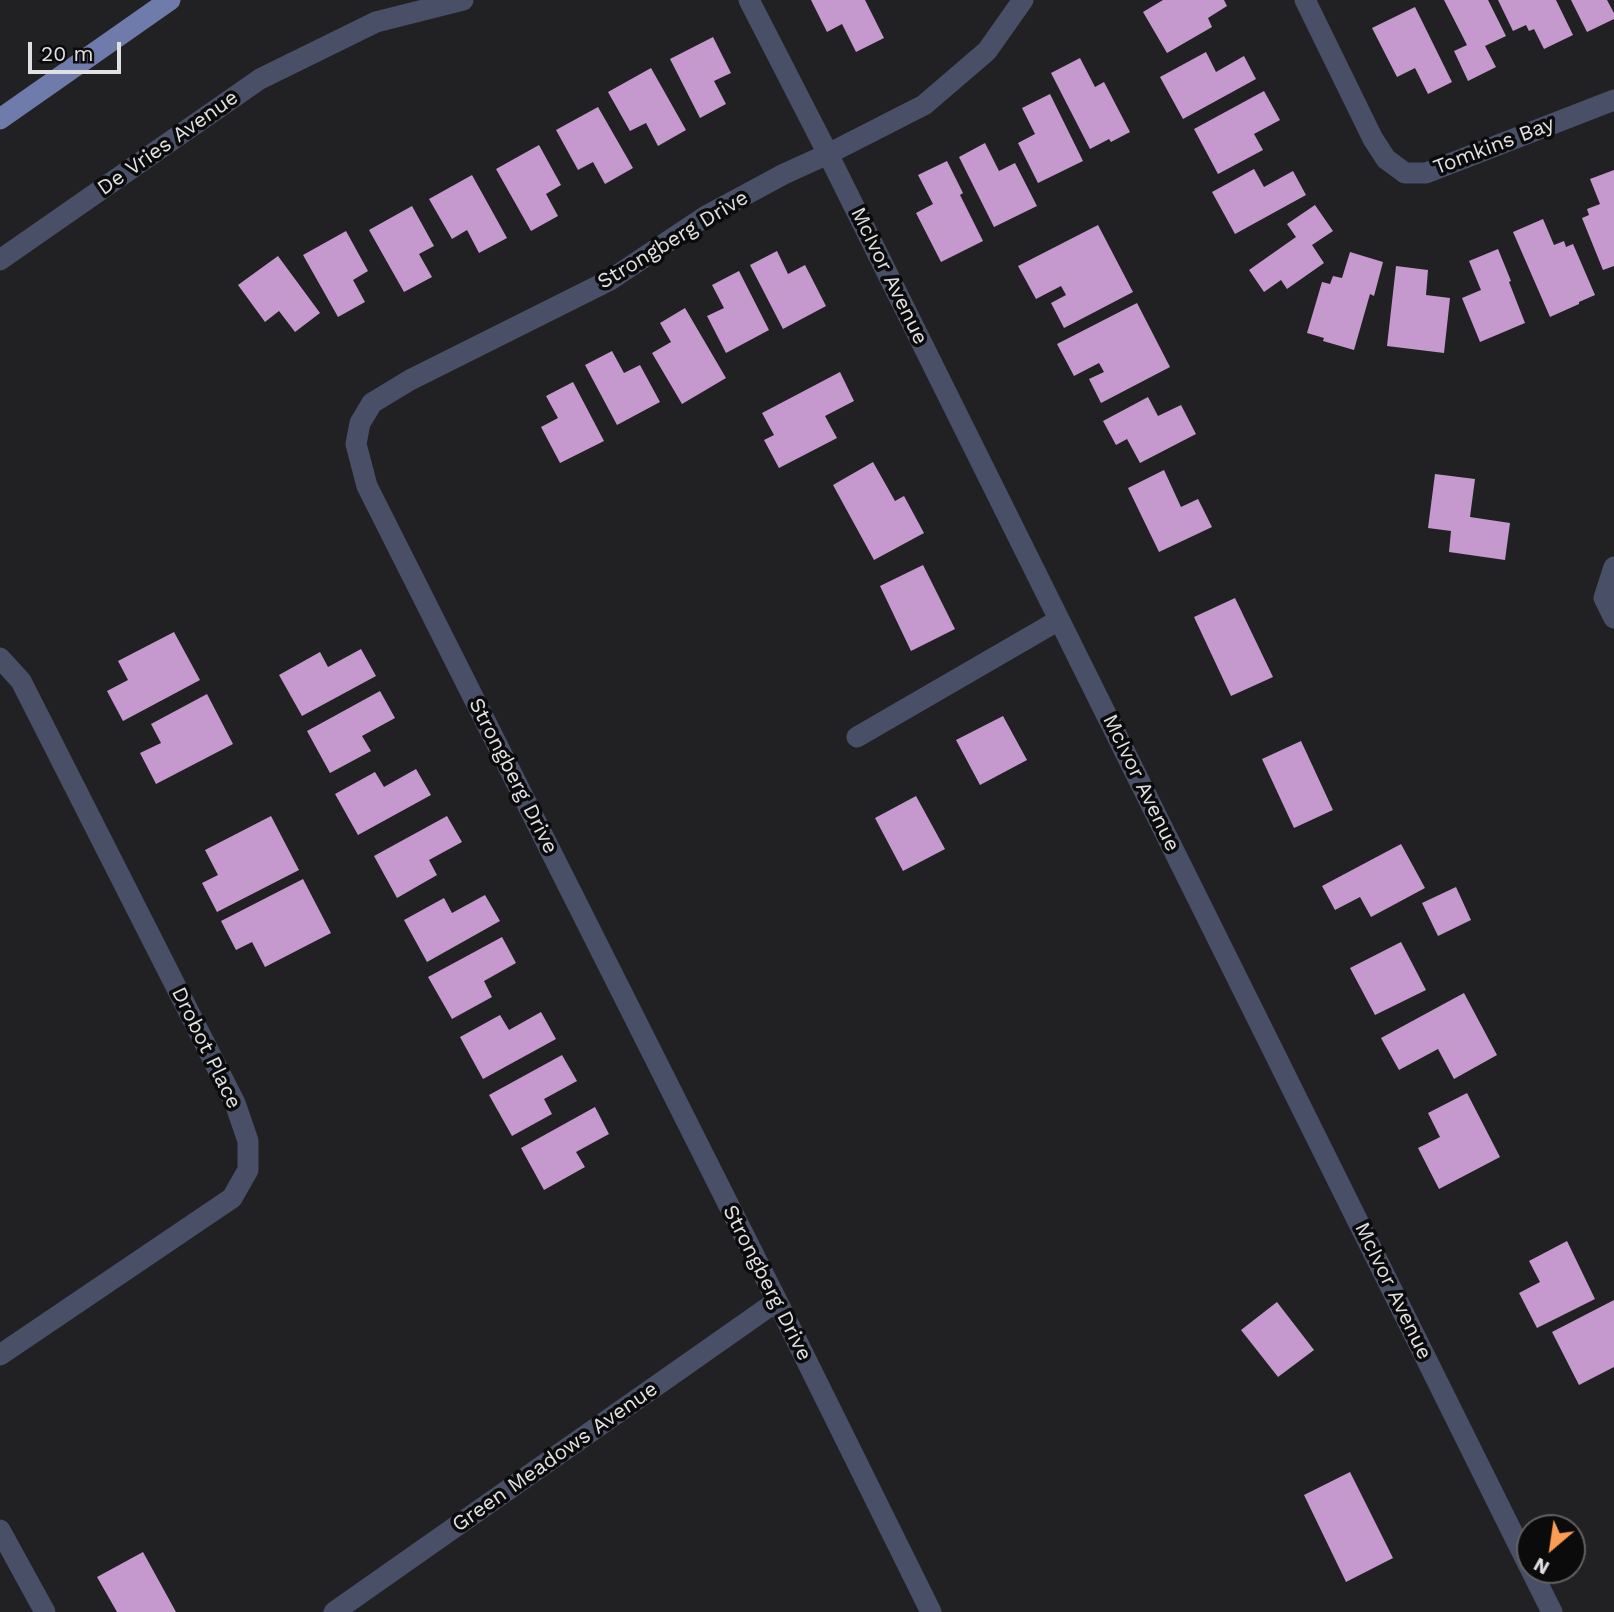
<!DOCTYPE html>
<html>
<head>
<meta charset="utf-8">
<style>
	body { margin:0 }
	#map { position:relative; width:1614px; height:1612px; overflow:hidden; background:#212124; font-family:"Work Sans",sans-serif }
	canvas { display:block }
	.north { position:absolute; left:1516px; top:1514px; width:70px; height:70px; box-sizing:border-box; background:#0b0b0c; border:2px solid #616162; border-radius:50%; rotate:209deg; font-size:19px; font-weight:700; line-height:28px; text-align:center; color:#e1e1e3 }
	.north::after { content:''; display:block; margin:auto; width:24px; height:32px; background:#fc9d53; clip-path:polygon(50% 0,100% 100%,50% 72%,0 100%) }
	.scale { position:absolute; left:28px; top:42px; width:93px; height:32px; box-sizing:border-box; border:4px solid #e1e1e3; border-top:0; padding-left:9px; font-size:21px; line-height:24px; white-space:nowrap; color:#e1e1e3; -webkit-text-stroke:5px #0b0b0c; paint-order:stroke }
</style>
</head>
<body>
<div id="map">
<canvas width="1614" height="1612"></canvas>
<div class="north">N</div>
<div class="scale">20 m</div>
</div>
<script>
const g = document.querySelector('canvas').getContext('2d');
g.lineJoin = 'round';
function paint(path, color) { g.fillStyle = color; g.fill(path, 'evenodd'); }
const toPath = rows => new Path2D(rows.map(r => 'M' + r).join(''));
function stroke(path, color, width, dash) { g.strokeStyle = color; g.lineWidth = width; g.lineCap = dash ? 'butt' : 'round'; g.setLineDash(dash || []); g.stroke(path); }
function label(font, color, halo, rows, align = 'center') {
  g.font = font + ' "Work Sans",sans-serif'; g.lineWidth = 7; g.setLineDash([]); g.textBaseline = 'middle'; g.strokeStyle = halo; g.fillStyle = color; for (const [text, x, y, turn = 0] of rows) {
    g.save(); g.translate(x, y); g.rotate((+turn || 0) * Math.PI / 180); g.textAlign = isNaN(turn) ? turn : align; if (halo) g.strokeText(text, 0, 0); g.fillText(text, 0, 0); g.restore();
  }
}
paint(toPath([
	[811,0,865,0,884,38,856,52,842,24,827,32],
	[1163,0,1224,0,1227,6,1208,18,1212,27,1167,53,1143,12],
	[1444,0,1488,0,1506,36,1485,46,1496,67,1468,81,1454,51,1467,45],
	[1498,0,1556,0,1573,35,1544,49,1534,29,1529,31,1526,25,1513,31],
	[1571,0,1607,0,1614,13,1614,19,1587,32],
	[1415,7,1452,82,1428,94,1415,68,1397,77,1372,28],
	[713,37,731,73,714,81,726,104,700,118,670,59],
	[1206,52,1216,72,1244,56,1256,79,1183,119,1160,77],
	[1080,58,1095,87,1104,82,1130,132,1111,142,1109,139,1090,149,1051,73],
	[651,68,686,130,658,146,646,123,630,131,608,92],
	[1264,91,1280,120,1254,134,1263,150,1218,174,1194,129],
	[1050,94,1083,161,1038,183,1018,143,1035,134,1022,108],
	[598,107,633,168,605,184,593,162,578,170,556,130],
	[985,143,999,171,1015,163,1037,206,994,227,959,157],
	[539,145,561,185,546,194,558,216,531,231,496,169],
	[947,161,963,193,960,195,983,241,941,262,916,213,933,204,918,175],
	[1254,169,1264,187,1293,171,1306,195,1235,234,1212,192],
	[1614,170,1614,266,1603,270,1582,218,1589,215,1587,209,1600,204,1590,179],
	[472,175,507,238,479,253,467,230,452,239,429,199],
	[1315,205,1333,231,1312,245,1324,263,1287,289,1281,280,1264,292,1249,270,1296,237,1287,224],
	[412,206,434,246,419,254,432,277,404,292,369,230],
	[1543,219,1554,245,1564,241,1566,247,1573,244,1595,295,1579,302,1579,304,1550,317,1513,232],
	[1098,225,1133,292,1064,328,1051,303,1066,295,1061,286,1036,299,1018,266],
	[346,231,368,271,353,280,365,302,338,317,303,255],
	[1498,249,1511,281,1509,282,1525,323,1480,342,1462,298,1481,290,1469,261],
	[777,251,788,274,805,265,826,306,783,329,750,265],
	[1350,252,1383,262,1374,296,1370,294,1354,350,1323,341,1324,338,1307,333,1322,282,1330,284,1333,276,1342,278],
	[278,256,320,313,295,332,279,311,265,322,238,285],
	[1396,266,1428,270,1426,295,1450,298,1444,353,1387,346],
	[739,271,769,330,726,353,707,316,724,308,712,285],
	[1137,303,1170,367,1101,403,1089,379,1104,372,1099,363,1074,376,1057,344],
	[685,308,726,378,682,404,652,353,671,342,660,323],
	[612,351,624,373,640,365,660,402,617,425,585,365],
	[840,372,854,401,825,416,837,438,779,468,764,440,774,435,762,413],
	[573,382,604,441,560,463,541,427,558,418,546,396],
	[1148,397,1158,416,1181,405,1196,434,1140,463,1127,439,1116,445,1103,421],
	[873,462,895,501,904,496,924,533,874,560,833,485],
	[1164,470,1181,507,1198,499,1212,527,1159,552,1128,488],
	[1435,474,1475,479,1470,517,1510,523,1505,560,1449,552,1451,531,1428,528],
	[923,565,955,629,911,651,880,586],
	[1235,598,1273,677,1231,696,1194,617],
	[174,632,200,680,123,721,107,691,128,680,118,661],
	[361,649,376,676,302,716,279,675,320,652,328,667],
	[380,691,395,718,362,736,371,751,330,773,307,731],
	[207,694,233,744,156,784,140,753,161,743,151,724],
	[1003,716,1027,760,980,785,956,740],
	[1301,741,1333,810,1294,828,1262,759],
	[416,769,431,795,358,835,335,794,375,772,384,787],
	[916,796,945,849,903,871,875,818],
	[271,816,299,870,217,912,202,883,218,875,205,850],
	[447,816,462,842,429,860,437,875,397,898,374,856],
	[1401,844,1425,888,1371,917,1360,897,1335,910,1322,886],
	[303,879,331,933,265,967,252,942,236,950,221,921],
	[1456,887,1471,920,1438,936,1422,903],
	[485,895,500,921,427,962,404,920,444,898,452,913],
	[502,937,516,963,484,981,492,997,452,1019,428,977],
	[1401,942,1426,990,1375,1015,1350,968],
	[1464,993,1497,1055,1454,1079,1438,1049,1399,1070,1381,1038],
	[541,1012,556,1039,483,1079,460,1037,500,1015,509,1030],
	[562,1055,577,1081,544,1099,552,1114,512,1136,489,1095],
	[1467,1093,1500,1157,1439,1189,1418,1148,1440,1137,1428,1113],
	[595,1107,609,1134,576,1152,585,1167,544,1190,521,1148],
	[1567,1241,1595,1299,1537,1328,1519,1293,1540,1282,1529,1261],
	[1614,1300,1614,1367,1579,1385,1552,1332],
	[1277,1302,1314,1350,1278,1377,1241,1330],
	[1350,1472,1393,1558,1346,1582,1304,1495],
	[143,1552,176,1612,117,1612,97,1577]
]), '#c599cd');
stroke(toPath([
	[749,0,828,154,1530,1568],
	[1305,0,1373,139,1386,159,1405,173,1426,173,1614,100],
	[0,260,260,79,376,22,463,0],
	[1614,567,1604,598,1614,618],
	[0,658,21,681,235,1103,248,1141,248,1170,232,1198,0,1355],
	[857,737,1059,620],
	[0,1530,45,1612],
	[1531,1570,1552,1612],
	[334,1612,777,1301],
	[931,1612,777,1301,367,486,356,444,360,423,372,403,410,380,610,280,706,216,784,174,828,154,924,105,987,51,1023,0]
]), '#484f66', 21);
stroke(toPath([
	[0,119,170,0]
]), '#6f7bab', 21);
label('21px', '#e1e1e3', '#0b0b0c', [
	["De Vries Avenue",168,143,-35],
	["Tomkins Bay",1494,146,-21],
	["Strongberg Drive",673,240,-31],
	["McIvor Avenue",889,276,64],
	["Strongberg Drive",513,776,63],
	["McIvor Avenue",1141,783,64],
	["Drobot Place",206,1048,64],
	["Strongberg Drive",767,1283,63],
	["McIvor Avenue",1393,1291,64],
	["Green Meadows Avenue",555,1457,-35]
]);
</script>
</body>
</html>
